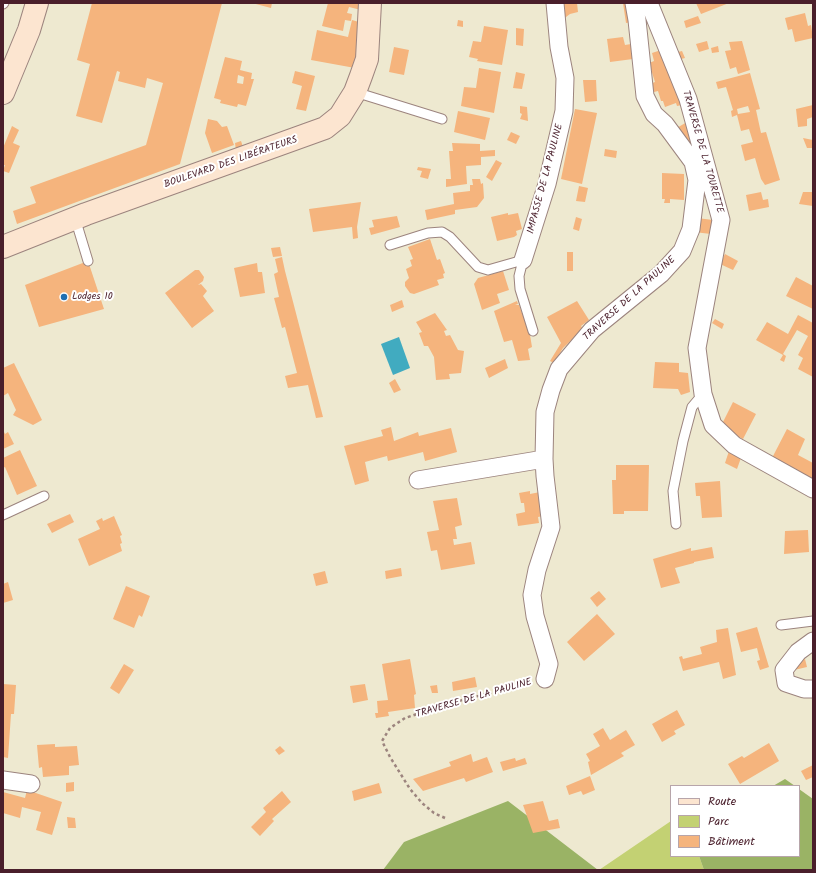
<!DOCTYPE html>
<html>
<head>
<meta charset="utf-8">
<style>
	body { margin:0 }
	#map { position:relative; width:816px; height:873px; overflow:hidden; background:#eee9d0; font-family:Kalam,sans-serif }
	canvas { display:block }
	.frame { position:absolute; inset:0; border:4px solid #4a1f2b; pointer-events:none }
	.legend { position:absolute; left:670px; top:785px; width:130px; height:72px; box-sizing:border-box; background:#fff; border:1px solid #b7a5aa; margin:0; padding:5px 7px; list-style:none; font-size:12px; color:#4a1f2b }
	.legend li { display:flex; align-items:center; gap:8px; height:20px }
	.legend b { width:20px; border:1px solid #b7a5aa }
</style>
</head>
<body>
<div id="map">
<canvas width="816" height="873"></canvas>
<div class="frame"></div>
<ul class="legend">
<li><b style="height:5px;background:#fce5d0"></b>Route</li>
<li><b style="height:11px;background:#c3d173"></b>Parc</li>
<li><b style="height:11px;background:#f5b47d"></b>Bâtiment</li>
</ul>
</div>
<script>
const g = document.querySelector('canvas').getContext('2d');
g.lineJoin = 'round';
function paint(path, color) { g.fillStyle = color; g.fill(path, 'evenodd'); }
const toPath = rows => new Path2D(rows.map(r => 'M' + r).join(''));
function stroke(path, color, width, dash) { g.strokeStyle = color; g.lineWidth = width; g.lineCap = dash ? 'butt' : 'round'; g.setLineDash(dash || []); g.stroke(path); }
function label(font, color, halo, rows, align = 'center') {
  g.font = font + ' Kalam,sans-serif'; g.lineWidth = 4; g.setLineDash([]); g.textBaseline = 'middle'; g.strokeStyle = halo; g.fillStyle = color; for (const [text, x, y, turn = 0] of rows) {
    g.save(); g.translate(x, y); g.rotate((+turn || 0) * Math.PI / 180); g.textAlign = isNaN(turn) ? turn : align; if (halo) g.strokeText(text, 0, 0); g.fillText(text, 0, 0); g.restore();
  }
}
paint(toPath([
	[671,821,671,856,699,856,704,870,599,870]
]), '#c3d173');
paint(toPath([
	[785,779,795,786,773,786],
	[799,789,813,799,813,870,704,870,699,856,799,856],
	[508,801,598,870,383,870,404,842]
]), '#9ab365');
paint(toPath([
	[399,337,410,368,393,375,381,344]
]), '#41abc0');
paint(toPath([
	[92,3,222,3,180,164,17,224,13,211,36,203,30,187,146,145,163,83,147,78,145,88,118,81,120,72,117,71,102,123,76,116,90,64,77,60],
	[252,3,272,3,271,8],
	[328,3,362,3,361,10,349,7,347,13,352,14,351,21,345,20,343,31,322,26],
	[561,3,577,3,578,12,570,14,562,20],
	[623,3,629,3,633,22,626,23],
	[696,3,729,3,701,14],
	[805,13,808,26,811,25,813,38,795,42,792,29,788,30,785,18],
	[698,16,701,23,686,28,684,21],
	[352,20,359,22,355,68,311,60,317,30,348,37],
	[458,20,463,21,463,27,457,26],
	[484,26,508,30,502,65,477,61,478,59,469,57,473,41,481,42],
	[516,28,524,29,523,46,516,45],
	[623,37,625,45,631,44,633,59,610,62,607,39],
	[707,41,709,49,699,52,696,44],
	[742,41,750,70,738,74,736,67,730,69,725,51,731,50,729,42],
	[718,46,719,52,712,53,711,48],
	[394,47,409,50,404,75,389,72],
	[661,50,682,105,677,106,676,103,665,107,663,101,661,101,658,91,650,93,647,85,655,82,649,63,654,61,652,53],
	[682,51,685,58,681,59,678,52],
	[225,57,242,61,240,70,252,73,251,79,254,79,246,106,238,104,237,107,220,103,221,100,214,98],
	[238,75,244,77,243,84,237,83],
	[479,68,501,72,494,113,461,106,464,87,476,88],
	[295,71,315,76,306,111,296,109,302,86,292,83],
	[516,72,525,74,522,89,513,88],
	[750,73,760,109,756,110,761,133,766,132,780,180,765,185,761,179,755,158,745,161,741,145,753,142,749,129,741,131,737,115,732,117,731,111,733,110,726,87,718,89,716,82],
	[748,106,750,112,738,114,737,109],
	[583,80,596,80,597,101,585,102],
	[813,105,813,117,807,119,807,126,798,127,796,109],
	[520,106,527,107,528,121,520,119,522,114,520,113],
	[575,109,597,113,582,184,561,179],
	[458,111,490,118,485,140,454,132],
	[208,119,217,121,222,127,227,126,234,145,212,153,205,133],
	[687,122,691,142,687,144,675,129],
	[12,126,19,130,13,143,20,146,9,173,3,171,5,165,3,165,3,148],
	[511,132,520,136,516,144,507,140],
	[803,138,813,140,813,148,807,148],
	[241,141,243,147,236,150,235,143],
	[452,143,480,144,480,151,495,150,495,156,481,157,481,165,466,166,467,184,446,187,446,179,451,179,449,151,453,151],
	[605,149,617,151,616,158,604,156],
	[496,160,502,163,492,181,486,177],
	[418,167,431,169,428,179,420,177,422,171,417,170],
	[662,173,684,174,684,200,670,199,670,203,664,203,665,199,662,199],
	[472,179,480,179,481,184,483,183,484,198,477,207,455,210,455,214,427,220,425,210,454,204,453,193,470,191,470,185,473,185],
	[579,186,588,188,585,202,576,201],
	[761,192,763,200,768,199,769,207,749,211,746,195],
	[803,192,813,192,813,206,799,204],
	[361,202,357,227,358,238,353,239,352,227,313,232,309,209],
	[508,213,508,215,518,213,522,229,516,231,517,235,514,237,497,241,491,217],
	[397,216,400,227,371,235,369,228,374,227,372,220],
	[576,217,582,219,579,231,573,229],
	[697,218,713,220,711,234,694,232],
	[430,239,437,260,440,259,445,273,443,274,444,278,437,280,439,285,414,294,410,293,405,286,405,282,409,278,406,269,412,266,410,260,413,259,408,247],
	[280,247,282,256,273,257,271,248],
	[567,252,573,252,573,271,567,271],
	[725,254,738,261,733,270,720,264],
	[282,257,285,271,323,417,316,418,308,385,288,388,285,376,297,373,285,327,282,328,274,298,279,297,274,274,278,272,275,259],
	[88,261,104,309,39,327,25,285],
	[257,263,258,272,262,272,265,293,240,297,234,268],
	[195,270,199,270,204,277,203,281,198,285,201,284,207,291,203,296,214,311,192,328,165,293],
	[503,271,509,290,497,294,500,303,482,310,474,284,478,278],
	[796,277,813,286,813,309,786,296],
	[402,300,404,307,392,312,390,305],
	[517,301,518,304,515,305,519,305,530,335,532,347,528,349,530,360,518,361,512,340,504,342,494,311],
	[577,301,589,320,581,326,583,329,563,348,554,363,550,361,561,343,547,317],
	[435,313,447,330,444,331,446,336,450,335,458,350,464,351,461,373,449,374,450,379,436,380,434,357,428,346,424,346,419,333,422,332,416,322],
	[798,315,813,323,813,377,798,369,803,358,798,355,808,336,797,330,783,354,786,356,784,362,780,360,783,355,756,340,767,322,788,334],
	[715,319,724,324,722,329,712,323],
	[505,359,508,368,489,378,485,368],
	[655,362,679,363,679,372,688,373,690,392,681,395,678,389,653,388],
	[14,363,42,420,33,425,13,415,16,410,8,393,3,396,3,368],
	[395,379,401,390,394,393,389,383],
	[733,402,756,414,743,439,729,432,721,426],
	[391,427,394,441,418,432,419,436,451,428,457,452,425,461,423,452,388,461,387,456,365,462,369,481,355,485,344,446,383,436,381,430],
	[787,429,805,439,798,455,813,463,813,480,772,458],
	[3,430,5,434,8,432,14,444,3,449],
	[730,448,742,455,737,469,725,463],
	[20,450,37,486,17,495,5,467,3,468,3,458],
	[616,465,649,465,648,511,624,511,624,514,613,514,612,480,616,480],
	[720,481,722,517,702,518,700,496,696,496,695,483],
	[530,491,530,494,540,492,543,516,538,517,539,523,518,526,516,514,525,512,524,503,521,503,519,493],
	[457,498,462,525,455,527,457,539,453,539,454,545,471,542,475,564,441,570,437,550,431,551,427,532,439,530,433,501],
	[70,514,74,522,52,533,47,524],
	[114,516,122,535,120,536,122,543,120,544,122,551,89,566,78,539,100,529,96,521,102,518,103,521],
	[808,530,809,552,784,554,785,531],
	[712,547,714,558,694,562,694,563,675,568,680,583,661,588,653,559,691,548,691,551],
	[401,568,402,576,386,579,385,571],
	[325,571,328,583,316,586,313,574],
	[8,582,13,600,3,603,3,584],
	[126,586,150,596,142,617,139,615,134,628,113,619],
	[599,591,606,599,597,607,590,598],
	[597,614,615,634,584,661,567,642],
	[757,627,769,667,760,670,757,661,760,660,757,648,741,652,736,633],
	[728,628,736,675,723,679,719,662,683,671,679,657,682,656,683,659,702,654,700,647,717,642,716,630],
	[410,659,416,694,414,695,415,708,388,712,389,716,376,718,375,713,378,713,377,701,388,700,382,664],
	[805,659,807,667,794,670,792,662],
	[124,664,134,670,119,694,110,688],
	[475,677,477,687,453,691,452,682],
	[3,684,16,685,14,714,11,714,8,758,3,757],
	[365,684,368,700,353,703,350,686],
	[437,685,438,693,432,693,430,686],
	[677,710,685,725,674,731,676,734,662,742,652,724],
	[603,728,610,740,626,730,635,745,621,753,624,756,591,775,588,762,590,761,586,754,600,746,593,734],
	[769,743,779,761,740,784,728,764,742,756,744,758],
	[55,744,55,747,77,746,79,765,69,766,69,775,43,777,42,767,39,768,37,745],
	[280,746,285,751,279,755,275,750],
	[471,754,473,762,487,757,493,772,466,782,464,778,423,791,413,779,451,766,449,762],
	[515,758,516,761,525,758,527,764,503,771,500,762],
	[813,765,813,777,806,780,801,771],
	[590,776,595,790,583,795,581,791,569,795,566,786],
	[74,782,74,791,66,792,66,783],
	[379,783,382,793,354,801,352,791],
	[27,790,62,802,52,835,36,830,41,812,22,807,20,818,3,813,3,792,25,798],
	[282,791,291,802,272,819,274,821,260,836,251,827,266,812,263,808],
	[543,801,549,821,558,819,560,828,533,833,523,805],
	[67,817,75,818,76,828,68,828]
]), '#f5b47d');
const lane = toPath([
	[3,4,4,3],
	[355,92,442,119],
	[75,218,88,261],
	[390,245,428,233,442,232,450,237,478,267,488,270,523,260,519,276,520,289,533,331],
	[3,515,44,496],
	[676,524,673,491,683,441,692,407,703,394],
	[781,625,813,621]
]);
const street = toPath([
	[649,3,688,99,721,220,697,348,703,394,713,425,734,445,813,489],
	[523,260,547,184,564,111,565,78,559,47,555,3],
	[418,480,544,459],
	[813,641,798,652,784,670,786,683,804,689,813,689],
	[545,679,549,664,535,616,532,595,537,570,551,527,545,476,544,459,545,412,551,390,559,369,592,330,661,274,682,251,691,229,697,180,693,162,665,124,654,114,645,96,637,20,634,3],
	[3,780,31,784]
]);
const secondary = toPath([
	[3,93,29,30,37,3],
	[3,247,86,214,325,128,340,116,355,92,361,76,367,59,370,3]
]);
stroke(lane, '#9c847e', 11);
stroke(street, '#9c847e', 19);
stroke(secondary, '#9c847e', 24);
stroke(toPath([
	[445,818,434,813,422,803,410,789,390,757,382,741,390,728,405,718,451,703,529,683]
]), '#9c847e', 2.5, [3, 3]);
stroke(lane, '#fff', 9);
stroke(street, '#fff', 17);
stroke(secondary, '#fce5d0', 22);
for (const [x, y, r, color] of [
	[64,297,4,"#1f6fb2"]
]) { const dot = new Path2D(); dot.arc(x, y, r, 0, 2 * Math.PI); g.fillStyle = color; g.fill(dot); stroke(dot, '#fff', 1.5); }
label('10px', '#4a1f2b', '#fff', [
	["TRAVERSE DE LA TOURETTE",702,152,74],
	["BOULEVARD DES LIBÉRATEURS",231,163,-19],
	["IMPASSE DE LA PAULINE",546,179,-75],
	["TRAVERSE DE LA PAULINE",630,299,-42],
	["TRAVERSE DE LA PAULINE",474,699,-16]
]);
label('10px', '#4a1f2b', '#fff', [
	["Lodges 10",72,297]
], 'left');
</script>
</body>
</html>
